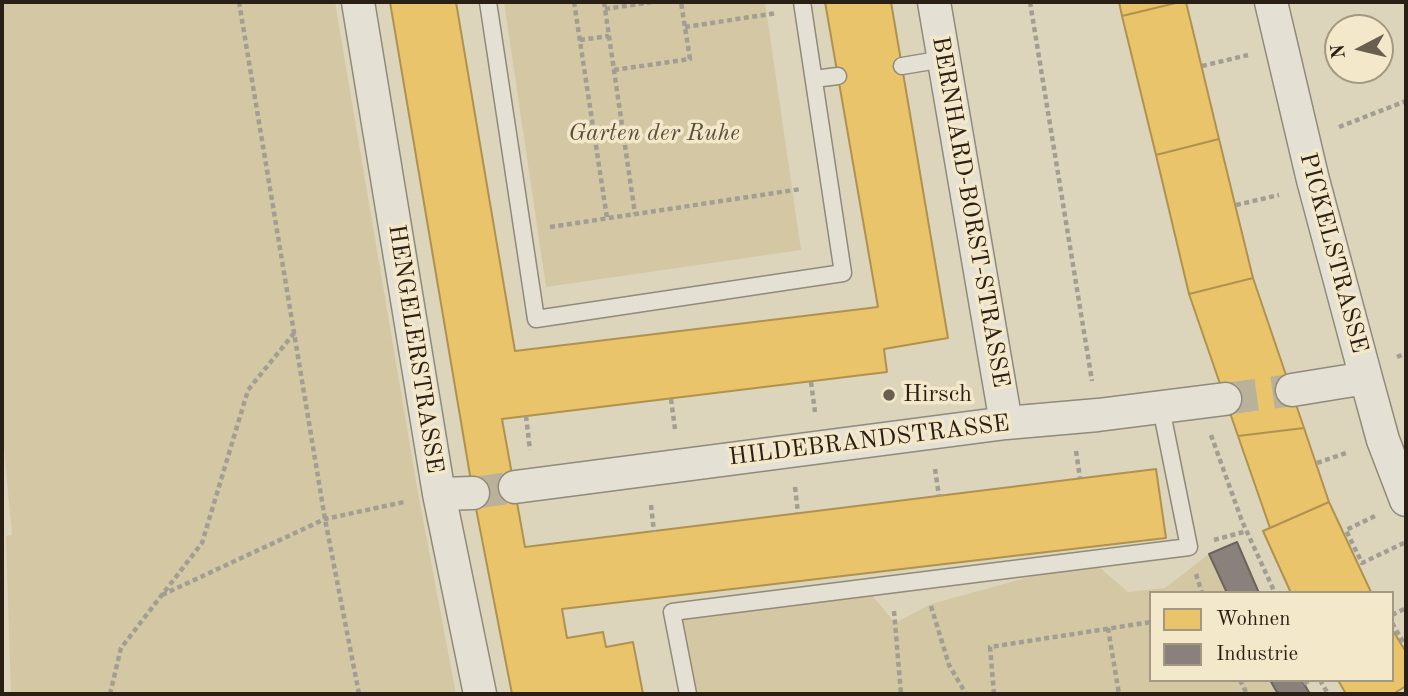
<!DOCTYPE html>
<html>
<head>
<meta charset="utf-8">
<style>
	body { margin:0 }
	#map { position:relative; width:1408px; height:696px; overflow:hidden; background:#ddd5bb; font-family:"Old Standard TT",serif }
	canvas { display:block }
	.frame { position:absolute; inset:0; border:4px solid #2a1f15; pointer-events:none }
	.legend { position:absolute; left:1149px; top:591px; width:245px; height:91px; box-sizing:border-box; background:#f3e8c9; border:2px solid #a39881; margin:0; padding:9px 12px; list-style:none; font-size:21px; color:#2a1f15 }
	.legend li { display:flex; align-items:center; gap:14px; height:35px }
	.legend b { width:35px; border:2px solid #a39881 }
	.north { position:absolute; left:1324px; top:14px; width:70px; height:70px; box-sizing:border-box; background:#f3e8c9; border:2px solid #a39881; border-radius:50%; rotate:263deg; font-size:19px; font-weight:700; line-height:28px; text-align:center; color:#2a1f15 }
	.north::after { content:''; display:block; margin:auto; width:24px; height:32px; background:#695f4f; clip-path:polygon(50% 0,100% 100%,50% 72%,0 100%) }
</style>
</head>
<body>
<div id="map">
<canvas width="1408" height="696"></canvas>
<div class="frame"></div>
<ul class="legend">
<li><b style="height:19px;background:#e9c46a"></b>Wohnen</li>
<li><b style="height:19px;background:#8a817c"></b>Industrie</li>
</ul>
<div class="north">N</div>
</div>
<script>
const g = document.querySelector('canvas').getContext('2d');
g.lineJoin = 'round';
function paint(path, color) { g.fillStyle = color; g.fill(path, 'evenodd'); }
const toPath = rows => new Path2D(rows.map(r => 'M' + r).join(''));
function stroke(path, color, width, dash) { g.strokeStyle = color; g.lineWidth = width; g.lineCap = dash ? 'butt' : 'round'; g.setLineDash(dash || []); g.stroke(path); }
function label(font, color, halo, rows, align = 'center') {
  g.font = font + ' "Old Standard TT",serif'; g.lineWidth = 7; g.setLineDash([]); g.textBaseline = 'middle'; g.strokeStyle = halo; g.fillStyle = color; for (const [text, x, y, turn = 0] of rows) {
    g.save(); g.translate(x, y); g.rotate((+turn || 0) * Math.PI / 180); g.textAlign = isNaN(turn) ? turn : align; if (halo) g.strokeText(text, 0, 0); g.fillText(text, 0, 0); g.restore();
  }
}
paint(toPath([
	[2,2,335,2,418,493,456,694,11,694,6,536,12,535,2,425],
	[504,2,765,2,801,250,546,287],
	[1209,554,1227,593,1151,593,1151,680,1270,680,1278,694,688,694,672,612,872,595,895,623,931,604,1091,560,1128,592,1165,588]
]), '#d3c7a4');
const homes = toPath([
	[390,2,456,2,515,351,878,307,825,2,891,2,948,338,884,349,887,372,502,419,525,547,1156,469,1166,538,562,609,567,638,603,632,606,647,633,642,643,694,512,694,473,493,390,2],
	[1119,2,1180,2,1122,16,1119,2],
	[1180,2,1186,2,1219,139,1156,155,1122,16,1180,2],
	[1219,139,1253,278,1189,294,1156,155,1219,139],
	[1253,278,1304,428,1238,436,1189,294,1253,278],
	[1304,428,1329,502,1270,528,1238,436,1304,428],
	[1329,502,1371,592,1370,593,1291,593,1263,531,1329,502],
	[1392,629,1406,652,1406,686,1393,694,1346,694,1338,680,1392,680,1392,629]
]);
paint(homes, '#e9c46a');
stroke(homes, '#b09250', 2);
const industry = toPath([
	[1237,542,1259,593,1227,593,1209,554,1237,542],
	[1270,680,1302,680,1310,694,1278,694,1270,680]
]);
paint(industry, '#8a817c');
stroke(industry, '#6d645d', 2);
stroke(toPath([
	[1225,399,1292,390],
	[473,493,515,487]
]), '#b9b19a', 32, [32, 16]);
const lane = toPath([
	[488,2,536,319,843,273,802,2],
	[902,66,944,59],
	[814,79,838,76],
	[688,694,672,612,1189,547,1161,408]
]);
const street = toPath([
	[358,2,439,494,480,694],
	[934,2,1006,423],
	[1271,2,1313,180,1366,378,1383,440,1406,500],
	[1292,390,1366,378],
	[515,487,1006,423,1098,415,1225,399],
	[439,494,473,493]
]);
stroke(lane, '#8f8a7a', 19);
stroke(street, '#8f8a7a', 35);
stroke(toPath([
	[239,2,325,519,359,694],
	[574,2,607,218],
	[604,2,635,214],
	[1030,2,1092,381],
	[605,9,653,2],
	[685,27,777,13],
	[580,40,609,36],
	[1202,66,1248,55],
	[614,70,690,59,681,2],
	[1339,127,1406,101],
	[1236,205,1279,195],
	[550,227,801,189],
	[1397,357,1406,353],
	[811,382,815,412],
	[671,399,675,429],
	[526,416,530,450],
	[1211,435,1242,521,1275,593],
	[1076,451,1080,478],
	[1317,463,1349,452],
	[935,469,939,496],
	[795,487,798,513],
	[651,505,654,532],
	[1375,516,1346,530,1362,563,1406,542],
	[1214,540,1247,531],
	[1196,574,1202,593],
	[162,595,325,519,404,502],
	[931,606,949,665,966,694],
	[894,611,901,694],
	[1392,615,1406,608],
	[1392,623,1406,647],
	[1108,628,1119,694],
	[1240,680,1247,694],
	[1320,680,1328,694],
	[1304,684,1310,680],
	[110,694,121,648,202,543,248,390,295,332],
	[994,694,990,647,1151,622]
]), '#a29e93', 4.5, [5, 3.5]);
stroke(lane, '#e4e0d3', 16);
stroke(street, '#e4e0d3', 32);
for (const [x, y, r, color] of [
	[889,395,7,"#695f4f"]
]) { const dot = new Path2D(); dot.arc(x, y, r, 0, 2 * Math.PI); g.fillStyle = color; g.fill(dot); stroke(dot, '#f3e8c9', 2.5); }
label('italic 24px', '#5a4e3a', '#f3e8c9', [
	["Garten der Ruhe",654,134]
]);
label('24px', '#2a1f15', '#f3e8c9', [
	["BERNHARD-BORST-STRASSE",970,212,80],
	["PICKELSTRASSE",1333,253,75],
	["HENGELERSTRASSE",415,349,81],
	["HILDEBRANDSTRASSE",869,441,-7]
]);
label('24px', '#2a1f15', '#f3e8c9', [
	["Hirsch",903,395]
], 'left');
</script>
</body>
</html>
